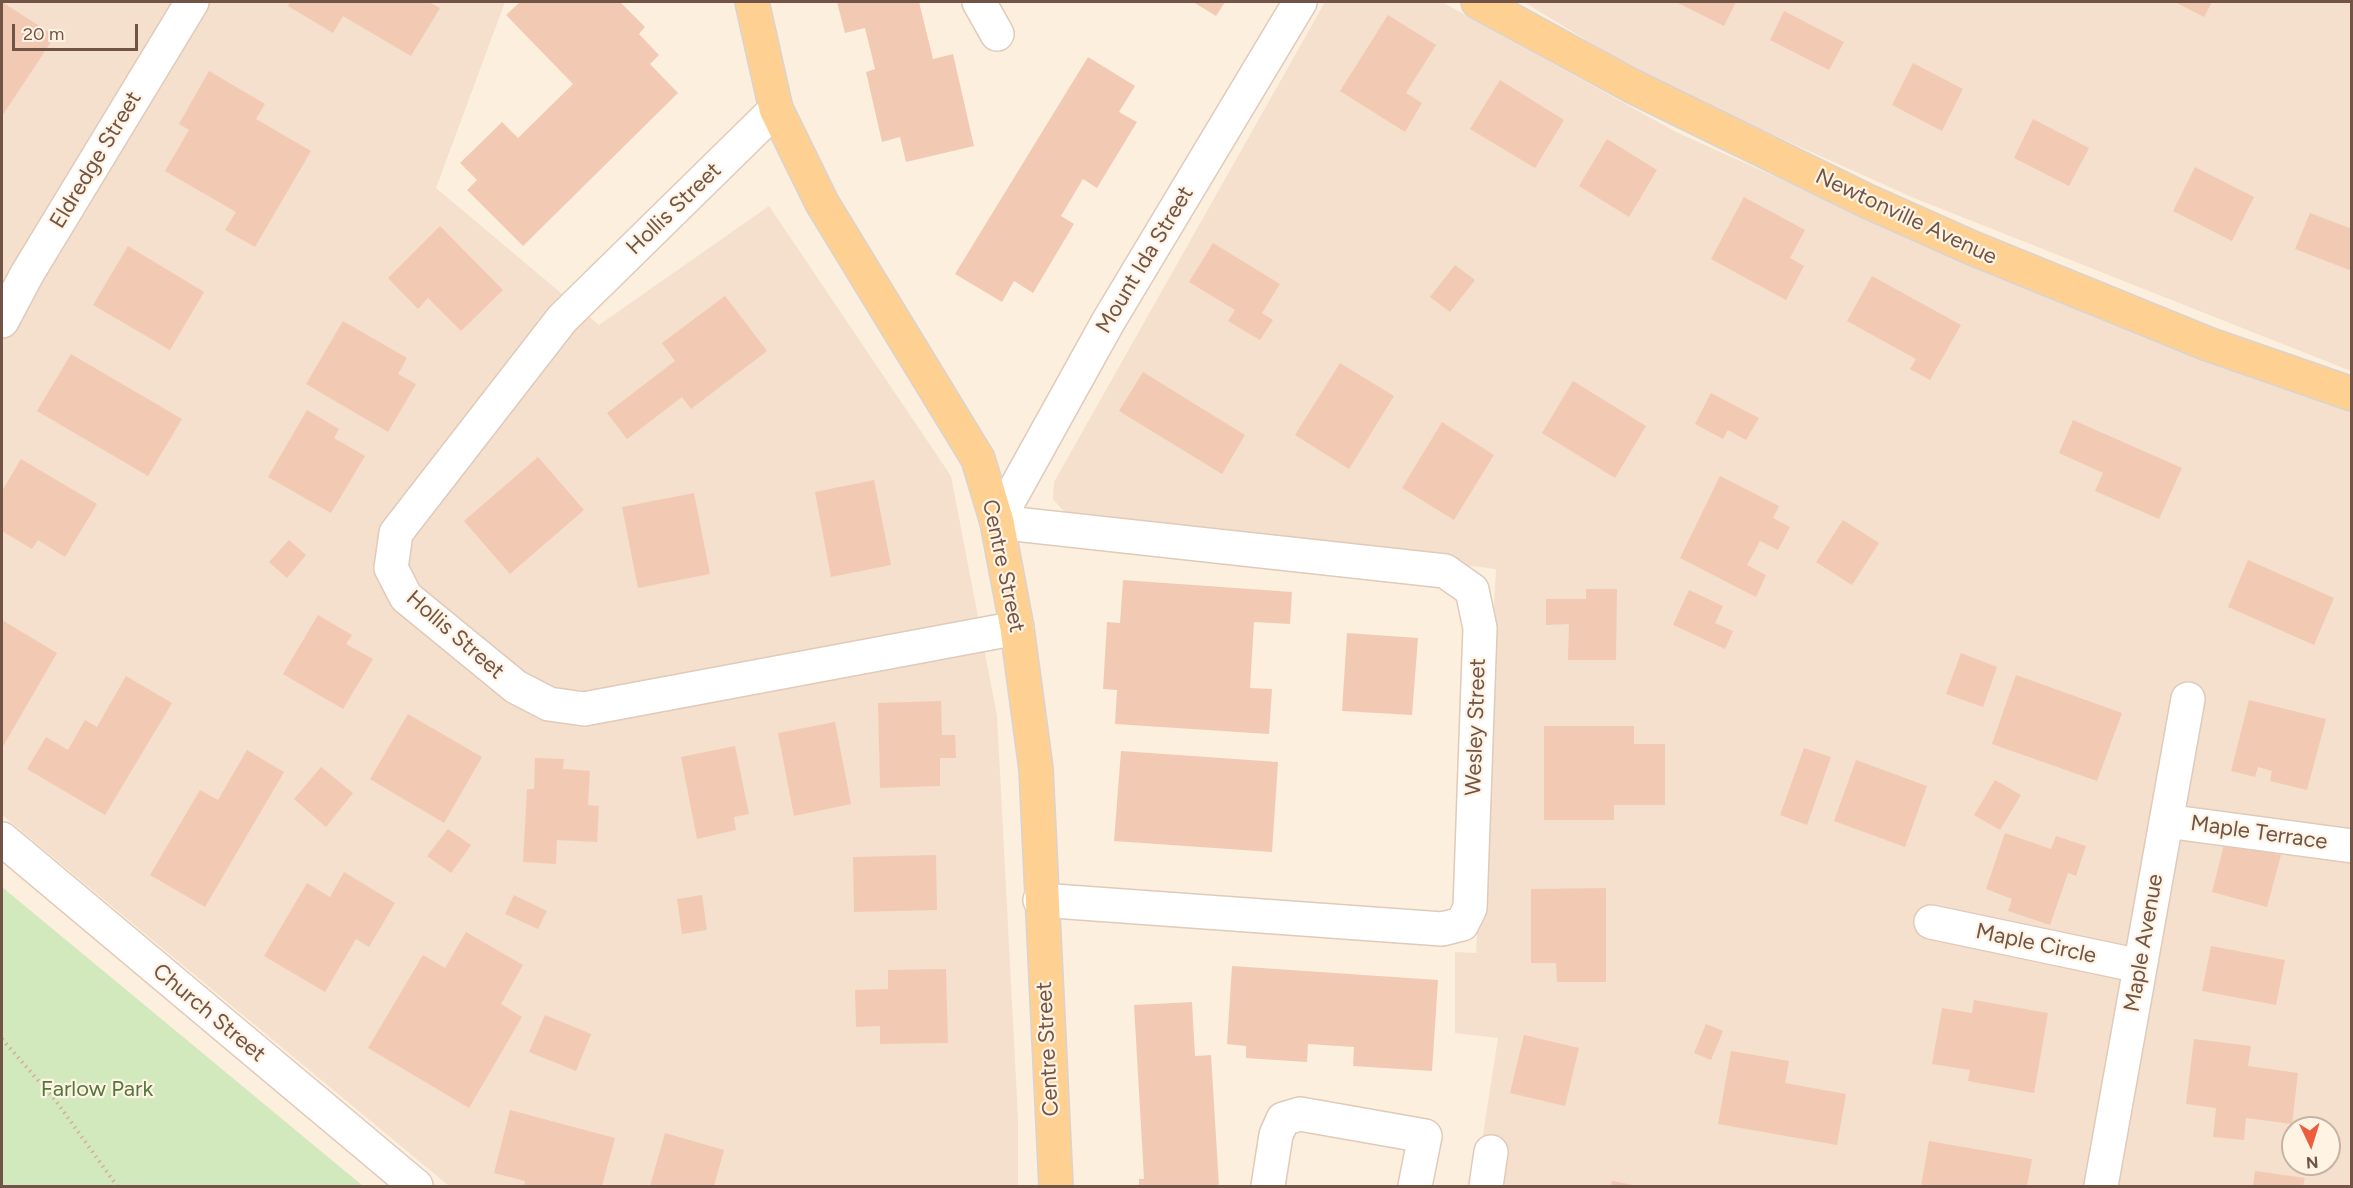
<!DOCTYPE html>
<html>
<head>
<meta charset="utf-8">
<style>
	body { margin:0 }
	#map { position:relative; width:2353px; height:1188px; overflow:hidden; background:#fcefdd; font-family:Figtree,sans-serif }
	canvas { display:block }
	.frame { position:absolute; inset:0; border:3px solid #725446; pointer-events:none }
	.north { position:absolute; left:2281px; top:1116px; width:60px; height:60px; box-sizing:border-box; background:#fff3e4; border:2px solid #c7b3a5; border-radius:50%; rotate:176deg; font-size:16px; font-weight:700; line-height:24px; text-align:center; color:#725446 }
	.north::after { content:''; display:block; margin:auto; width:21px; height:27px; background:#ea5d3e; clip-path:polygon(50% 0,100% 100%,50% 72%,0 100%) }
	.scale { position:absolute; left:12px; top:24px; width:126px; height:27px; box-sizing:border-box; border:3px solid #725446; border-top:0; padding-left:8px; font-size:18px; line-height:21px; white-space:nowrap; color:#725446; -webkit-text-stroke:4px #fff3e4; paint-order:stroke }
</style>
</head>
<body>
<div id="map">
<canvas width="2353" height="1188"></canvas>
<div class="frame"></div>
<div class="north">N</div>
<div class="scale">20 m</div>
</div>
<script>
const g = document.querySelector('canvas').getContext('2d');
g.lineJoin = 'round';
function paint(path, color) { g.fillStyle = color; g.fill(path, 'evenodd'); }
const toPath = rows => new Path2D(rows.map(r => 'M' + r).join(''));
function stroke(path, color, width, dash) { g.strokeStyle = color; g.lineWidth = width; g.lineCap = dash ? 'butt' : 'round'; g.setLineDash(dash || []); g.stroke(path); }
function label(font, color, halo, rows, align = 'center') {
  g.font = font + ' Figtree,sans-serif'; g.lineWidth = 4.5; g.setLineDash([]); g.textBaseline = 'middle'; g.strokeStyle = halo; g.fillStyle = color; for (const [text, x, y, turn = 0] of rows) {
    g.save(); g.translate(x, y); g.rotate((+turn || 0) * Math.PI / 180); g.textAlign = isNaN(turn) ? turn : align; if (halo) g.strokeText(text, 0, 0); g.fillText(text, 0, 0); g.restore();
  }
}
paint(toPath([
	[2,2,505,2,436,188,599,325,769,206,951,476,997,716,1018,1118,1018,1186,449,1186,2,815],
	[1325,2,1442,2,1676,132,1965,262,2351,410,2351,1186,1475,1186,1498,1038,1455,1033,1455,952,1476,953,1496,569,1068,516,1053,499,1054,482],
	[2293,1128,2329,1128,2329,1164,2293,1164],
	[1524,2,2351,2,2351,371,1914,198,1653,81]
]), '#f4e0cc');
paint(toPath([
	[2,887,363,1186,2,1186]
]), '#d1e9bc');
paint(toPath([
	[2,2,55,36,2,116],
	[290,2,429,2,440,8,411,56,343,16,333,33,288,6],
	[520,2,620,2,645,27,639,34,659,55,650,64,678,93,523,246,467,190,477,180,460,163,502,122,518,138,573,84,506,15],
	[837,2,919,2,933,59,953,54,974,146,906,162,900,137,882,142,866,72,875,69,865,28,845,33],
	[1193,2,1225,2,1216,16],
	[1676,2,1736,2,1724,26],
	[2175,2,2212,2,2204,17],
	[1784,11,1844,42,1829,70,1770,40],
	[1388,15,1436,45,1406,93,1422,103,1405,132,1340,91],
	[1088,57,1135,86,1119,112,1137,122,1097,188,1083,179,1061,216,1074,224,1033,293,1014,281,1002,302,955,274],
	[1913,63,1963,89,1942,131,1892,105],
	[209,71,265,104,256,119,311,151,255,247,225,230,236,212,165,171,189,130,179,124],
	[1500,80,1564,120,1535,168,1470,129],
	[2033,119,2089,148,2069,186,2014,158],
	[1607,139,1657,170,1629,217,1579,186],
	[2195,167,2254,197,2232,241,2173,211],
	[1744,197,1805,230,1790,258,1804,266,1786,300,1711,259],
	[2310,213,2352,229,2352,271,2295,249],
	[440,226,503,290,461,331,428,298,418,309,388,278],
	[1213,243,1280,284,1262,313,1273,320,1260,340,1228,321,1235,310,1189,282],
	[128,246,204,292,170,350,93,305],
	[1455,265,1475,280,1450,312,1430,297],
	[1872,276,1961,325,1930,380,1910,369,1916,359,1847,321],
	[725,296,767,351,691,409,682,397,627,439,607,413,675,361,662,343],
	[343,321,407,358,398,374,416,384,388,432,306,384],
	[71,354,182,419,148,476,37,411],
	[1340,363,1394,396,1349,469,1295,435],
	[1143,372,1245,435,1222,474,1119,411],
	[1573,381,1646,426,1615,478,1542,433],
	[1711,393,1759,418,1746,440,1728,430,1723,439,1695,424],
	[307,410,339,429,334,438,365,456,331,513,268,477],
	[2073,420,2182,468,2159,519,2095,491,2103,473,2059,453],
	[1442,422,1494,455,1454,520,1402,488],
	[538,457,584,510,510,574,464,521],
	[21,459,97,504,65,557,38,540,32,549,2,531,2,491],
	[1720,476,1779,506,1773,518,1790,527,1778,550,1760,541,1747,565,1766,575,1756,597,1680,558],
	[874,480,891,565,831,577,815,492],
	[694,493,710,574,638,588,622,507],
	[1843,520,1879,543,1852,585,1816,562],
	[289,540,306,555,287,578,269,562],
	[2248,560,2334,598,2314,645,2228,607],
	[1123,580,1292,592,1290,624,1254,622,1250,688,1272,689,1269,734,1115,724,1117,690,1103,689,1107,622,1120,623],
	[1586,589,1617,589,1616,660,1568,660,1569,624,1546,625,1546,599,1586,599],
	[1689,590,1723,606,1715,623,1733,631,1725,649,1673,625],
	[318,615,352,635,346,644,373,659,343,709,283,674],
	[2,620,57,653,2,748],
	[1347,633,1418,638,1412,715,1342,711],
	[1961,653,1997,667,1983,707,1946,694],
	[2016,675,2122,713,2097,781,1992,744],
	[126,676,172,703,105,815,27,769,46,737,68,750,85,720,97,727],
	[2249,700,2326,719,2307,790,2270,781,2272,771,2258,767,2255,777,2231,771],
	[941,701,942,735,955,735,956,758,940,758,940,786,880,788,878,703],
	[408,714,482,757,444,823,370,779],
	[835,722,851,804,794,816,778,733],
	[1544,726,1634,726,1634,744,1665,744,1665,805,1614,805,1614,820,1544,820],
	[735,746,749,814,734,817,736,830,697,839,681,757],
	[1804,748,1831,757,1807,825,1780,815],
	[247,750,284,772,205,907,150,875,200,790,218,800],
	[1121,751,1278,762,1272,852,1114,841],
	[535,758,564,759,563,769,590,771,588,805,599,806,597,842,557,840,556,864,523,862,527,789,534,789],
	[1856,760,1927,786,1905,847,1834,821],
	[321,767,353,793,326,827,294,799],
	[1995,780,2021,795,2000,830,1974,815],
	[448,829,471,845,451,873,427,856],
	[2005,833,2051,849,2056,836,2086,846,2076,876,2068,873,2050,925,2008,911,2012,899,1986,889],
	[2225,841,2281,855,2267,907,2212,892],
	[936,855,937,910,854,912,853,857],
	[344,872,395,903,369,947,356,939,325,992,264,956,307,883,330,897],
	[1606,888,1606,982,1557,982,1556,963,1531,963,1531,889],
	[514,895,547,911,538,929,505,914],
	[702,895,707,930,682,934,677,899],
	[466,932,523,965,501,1004,522,1017,469,1108,368,1048,423,955,445,968],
	[2211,946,2285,960,2276,1005,2202,991],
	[1232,966,1438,980,1432,1071,1353,1066,1354,1047,1308,1044,1307,1062,1246,1058,1246,1046,1227,1044],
	[946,969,948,1043,880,1044,880,1026,856,1027,855,990,888,989,888,970],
	[1974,1000,2048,1013,2034,1093,1968,1081,1970,1070,1932,1064,1942,1008,1972,1013],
	[1192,1002,1195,1056,1211,1055,1219,1186,1139,1186,1139,1179,1144,1179,1134,1005],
	[545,1015,591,1034,576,1071,529,1052],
	[1706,1024,1723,1031,1711,1060,1694,1053],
	[1524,1035,1579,1048,1565,1106,1510,1093],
	[2194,1039,2251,1046,2248,1066,2298,1073,2292,1124,2246,1118,2244,1140,2213,1137,2216,1108,2186,1104],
	[1731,1051,1789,1061,1785,1083,1846,1094,1837,1145,1718,1124],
	[510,1110,615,1138,602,1186,524,1186,525,1181,494,1173],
	[665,1133,724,1150,714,1186,650,1186],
	[1929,1141,2032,1159,2027,1186,1921,1186],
	[2255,1171,2305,1178,2303,1186,2253,1186],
	[1612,1181,1633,1185,1633,1186,1611,1186]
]), '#f2cab4');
const minor = toPath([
	[979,2,997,34],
	[776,109,562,319,396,533,391,568,406,597,516,687,549,704,584,709,1017,628],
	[2,321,27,274,192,2],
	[2166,821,2352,846],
	[2,839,416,1186],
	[1040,900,1442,929,1462,924,1470,908,1480,628,1472,590,1445,571,997,522,1108,322,1300,2],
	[1931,922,2140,966],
	[1268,1186,1276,1135,1283,1119,1300,1114,1425,1136,1415,1186],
	[1486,1186,1491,1152],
	[2101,1186,2188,699]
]);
const major = toPath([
	[752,2,776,109,822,203,978,459,997,522,1017,628,1036,769,1056,1186],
	[1478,2,1632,86,1867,201,1970,247,2208,344,2352,394]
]);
stroke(minor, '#e0caba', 36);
stroke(major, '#dad3cf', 36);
stroke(toPath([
	[2,1039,56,1101,117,1186]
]), '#d6ae98', 4, [1.5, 4.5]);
stroke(minor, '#fff', 33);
stroke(major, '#fed193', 33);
label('22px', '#725446', '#fff3e4', [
	["Eldredge Street",96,160,-59],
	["Hollis Street",674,209,-44],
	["Newtonville Avenue",1906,217,25],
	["Mount Ida Street",1145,260,-59],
	["Centre Street",1003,566,78],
	["Hollis Street",455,635,41],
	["Wesley Street",1476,727,-88],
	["Maple Terrace",2259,833,8],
	["Maple Avenue",2144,943,-80],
	["Maple Circle",2036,944,12],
	["Church Street",209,1013,40],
	["Centre Street",1048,1049,-93]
]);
label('22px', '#52783e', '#fff3e4', [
	["Farlow Park",97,1090]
]);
</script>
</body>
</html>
